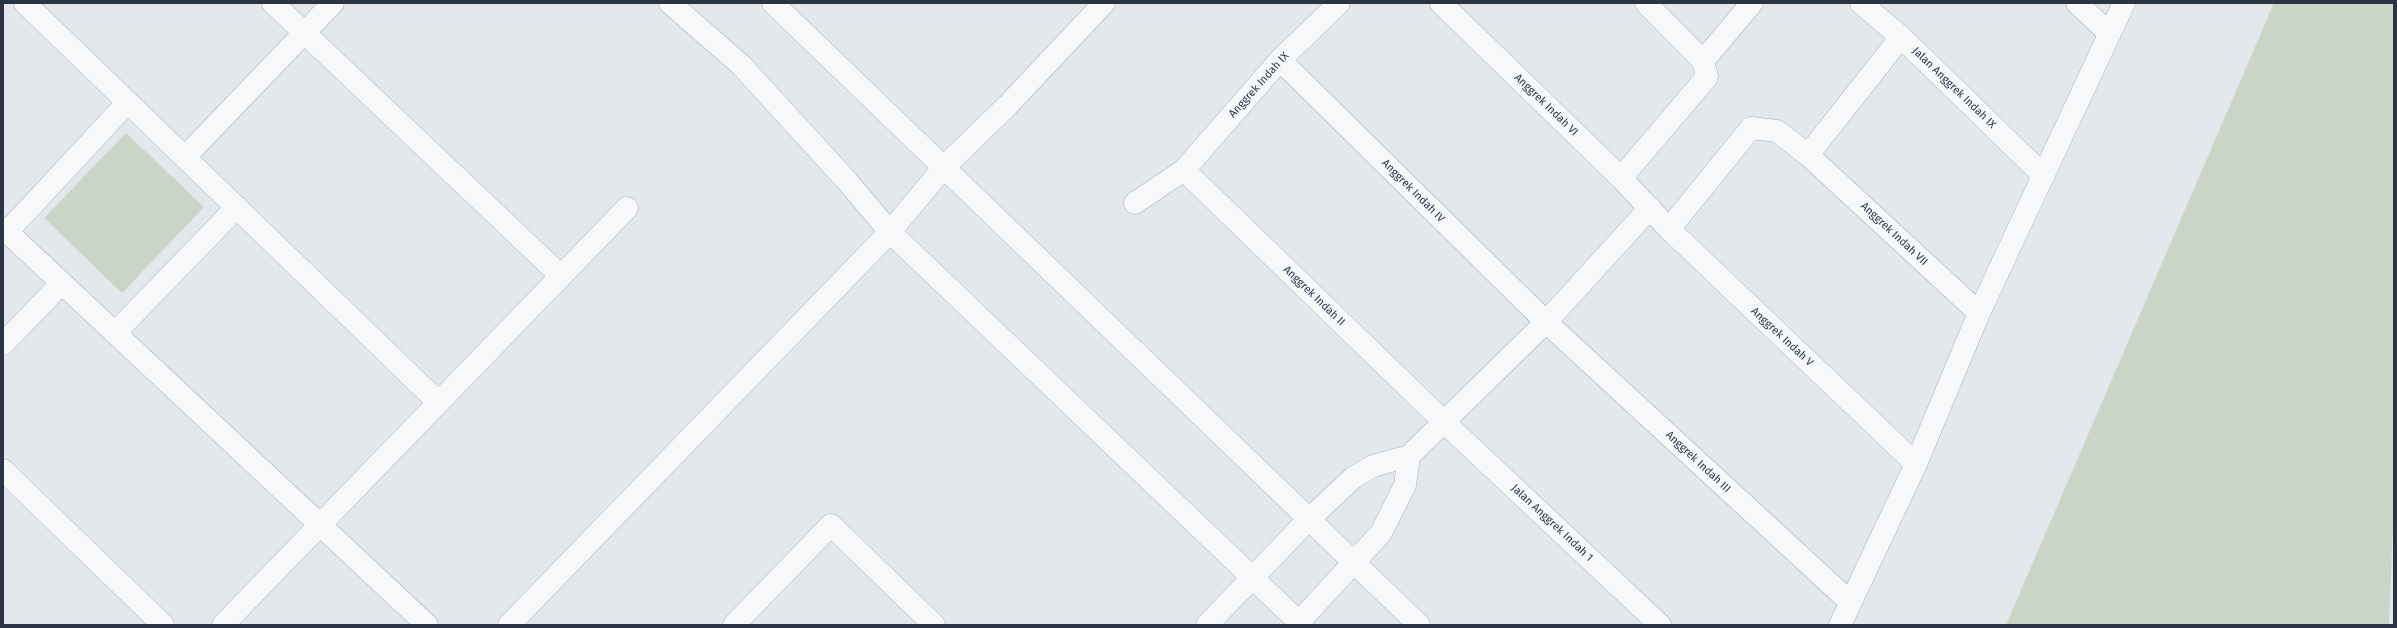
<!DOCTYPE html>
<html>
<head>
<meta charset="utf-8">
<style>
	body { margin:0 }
	#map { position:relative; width:2397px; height:628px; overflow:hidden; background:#e4e7ec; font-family:"Fira Sans",sans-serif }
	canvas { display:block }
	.frame { position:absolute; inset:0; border:4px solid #2b3445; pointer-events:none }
</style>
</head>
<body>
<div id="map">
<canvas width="2397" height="628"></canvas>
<div class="frame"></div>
</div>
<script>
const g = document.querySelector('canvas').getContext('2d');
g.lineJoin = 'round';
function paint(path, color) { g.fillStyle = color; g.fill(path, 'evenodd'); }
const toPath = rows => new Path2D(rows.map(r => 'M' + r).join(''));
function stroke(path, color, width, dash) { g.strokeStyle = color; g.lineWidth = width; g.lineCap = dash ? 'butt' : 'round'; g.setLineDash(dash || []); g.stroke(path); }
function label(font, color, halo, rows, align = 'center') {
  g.font = font + ' "Fira Sans",sans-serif'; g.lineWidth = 3; g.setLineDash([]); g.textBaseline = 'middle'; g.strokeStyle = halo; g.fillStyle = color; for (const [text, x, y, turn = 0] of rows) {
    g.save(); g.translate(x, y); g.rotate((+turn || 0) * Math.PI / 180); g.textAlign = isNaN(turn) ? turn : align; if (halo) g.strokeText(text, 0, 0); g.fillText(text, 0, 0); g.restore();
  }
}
paint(toPath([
	[2274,3,2394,3,2394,501,2389,625,2006,625],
	[126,133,204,207,122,293,44,218]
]), '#c9d6c5');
const minor = toPath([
	[25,3,438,402],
	[273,3,561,276],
	[670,3,741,65,847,181,890,232,1302,625],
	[773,3,1419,625],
	[1441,3,1621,178,1669,229,1916,464],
	[1646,3,1703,61],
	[1861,3,1901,37,2044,176],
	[2077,3,2110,34],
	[1280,60,1546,322,1850,602],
	[1808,155,1979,313],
	[185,157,333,3],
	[1184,170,1444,422,1660,625],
	[1621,178,1707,77,1703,61,1752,3],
	[1135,203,1184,170,1280,60,1339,3],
	[3,228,427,625],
	[1669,229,1751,128,1777,131,1808,155,1901,37],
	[7,232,128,102],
	[115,333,237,207],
	[3,344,62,283],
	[3,470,163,625],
	[1299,622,1381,533,1405,485,1409,456],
	[223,625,627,208],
	[509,625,890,232,944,167,1008,105,1104,3],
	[734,625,831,525,934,625],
	[1207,625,1309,519,1353,478,1373,466,1409,456,1546,322,1650,208],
	[1840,625,1916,464,1979,313,2124,3]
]);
stroke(minor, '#a9aeb7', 23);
stroke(minor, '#f7f8fa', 22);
label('11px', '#2b3445', '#f4f6f9', [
	["Anggrek Indah IX",1259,85,-48],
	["Jalan Anggrek Indah IX",1954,88,44],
	["Anggrek Indah VI",1546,105,44],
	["Anggrek Indah IV",1413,191,45],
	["Anggrek Indah VII",1894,234,43],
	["Anggrek Indah II",1314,296,44],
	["Anggrek Indah V",1782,337,43],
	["Anggrek Indah III",1698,462,43],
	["Jalan Anggrek Indah 1",1552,523,43]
]);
</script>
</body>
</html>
